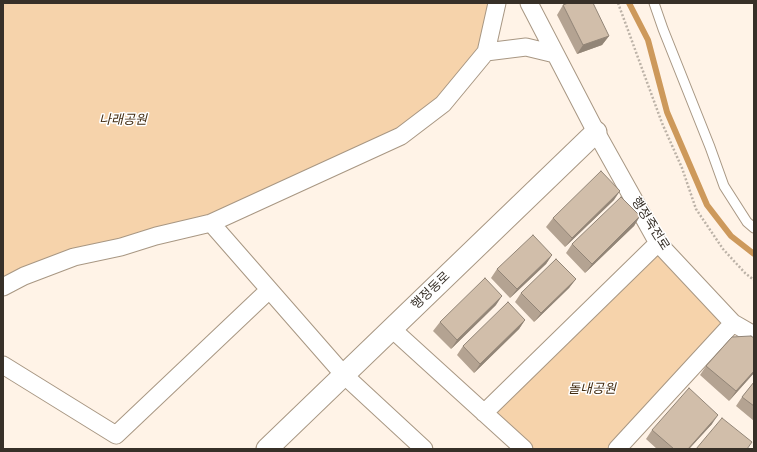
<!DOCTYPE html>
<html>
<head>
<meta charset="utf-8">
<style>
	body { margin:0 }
	#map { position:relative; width:757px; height:452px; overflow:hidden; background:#fff3e7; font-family:"Times New Roman",serif }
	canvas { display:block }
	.frame { position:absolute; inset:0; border:4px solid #373028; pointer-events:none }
</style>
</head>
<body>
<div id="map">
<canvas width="757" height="452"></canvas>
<div class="frame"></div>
</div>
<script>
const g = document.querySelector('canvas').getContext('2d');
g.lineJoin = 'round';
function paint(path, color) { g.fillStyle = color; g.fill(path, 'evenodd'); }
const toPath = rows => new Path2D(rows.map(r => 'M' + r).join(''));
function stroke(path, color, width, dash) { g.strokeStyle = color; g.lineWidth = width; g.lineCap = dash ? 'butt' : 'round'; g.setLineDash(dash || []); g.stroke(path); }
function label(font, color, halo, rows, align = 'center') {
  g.font = font + ' "Times New Roman","Noto Sans KR",serif'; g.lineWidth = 3; g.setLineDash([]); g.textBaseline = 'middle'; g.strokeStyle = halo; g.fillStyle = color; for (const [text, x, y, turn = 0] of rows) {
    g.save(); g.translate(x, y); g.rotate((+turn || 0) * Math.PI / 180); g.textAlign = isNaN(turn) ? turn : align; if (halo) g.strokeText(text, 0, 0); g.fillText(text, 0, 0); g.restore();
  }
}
paint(toPath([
	[3,3,497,3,486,52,401,136,211,223,3,287],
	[658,243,733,323,617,449,524,449,484,413]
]), '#f6d3ab');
stroke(toPath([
	[629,3,648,40,667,112,707,205,731,236,754,254]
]), '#cd995b', 6);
const service = toPath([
	[654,3,663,29,710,147,724,186,747,222,754,228]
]);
const minor = toPath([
	[529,3,596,132,658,243,733,323,754,335],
	[486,52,497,3],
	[211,223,344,375,424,449],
	[3,287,24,276,74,257,121,247,156,236,211,223,401,136,443,104,486,52,526,47,555,54],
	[392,329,524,449],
	[3,365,116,435,269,290],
	[484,413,658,243],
	[617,449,733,323]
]);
const tertiary = toPath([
	[267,449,596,132]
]);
stroke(service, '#a89783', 11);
stroke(minor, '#a89783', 19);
stroke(tertiary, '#a89783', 23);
stroke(toPath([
	[618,3,662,123,682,168,696,209,723,249,745,273,754,280]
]), '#bcb2a7', 2.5, [2, 2]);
stroke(service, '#fff', 9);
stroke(minor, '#fff', 17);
stroke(tertiary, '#fff', 21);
paint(toPath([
	[563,5,609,36,602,45,577,54,557,15],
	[614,200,565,247,546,227,553,218],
	[640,216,634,226,585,273,566,253,572,244],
	[552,255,546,264,510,298,491,278,497,269],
	[576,279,569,288,534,322,515,302,521,293],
	[496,305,451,349,433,331,440,322],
	[525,320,519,329,474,373,457,355,463,346],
	[754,338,754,373,729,401,700,375,706,366],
	[754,382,754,421,736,406,742,397],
	[712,424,689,449,657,449,646,439,652,430]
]), '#b4a392');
paint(toPath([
	[609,36,602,45,577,54,583,45],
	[620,191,614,200,565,247,572,238],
	[640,216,634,226,585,273,592,264],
	[552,255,546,264,510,298,517,289],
	[576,279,569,288,534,322,541,313],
	[502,296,496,305,451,349,457,340],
	[525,320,519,329,474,373,480,364],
	[754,371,754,373,729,401,736,391],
	[718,415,712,424,689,449,688,449]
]), '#928577');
const building = toPath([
	[568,3,593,3,609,36,583,45,563,5,568,3],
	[601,171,620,191,572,238,553,218,601,171],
	[621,197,640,216,592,264,572,244,621,197],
	[533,235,552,255,517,289,497,269,533,235],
	[556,259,576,279,541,313,521,293,556,259],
	[485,278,502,296,457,340,440,322,485,278],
	[508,302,525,320,480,364,463,346,508,302],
	[751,336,754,338,754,371,736,391,706,366,732,337,751,336],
	[754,382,754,406,742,397,754,382],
	[689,388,718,415,688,449,674,449,652,430,689,388],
	[722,418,752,442,747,449,696,449,722,418]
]);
paint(building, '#d1beaa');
stroke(building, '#928577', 1);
label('italic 13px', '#432d12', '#fff', [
	["나래공원",123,121],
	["돌내공원",592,390]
]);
label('13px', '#373028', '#fff', [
	["행정죽전로",650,224,58],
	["행정동로",431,291,-44]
]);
</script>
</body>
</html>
